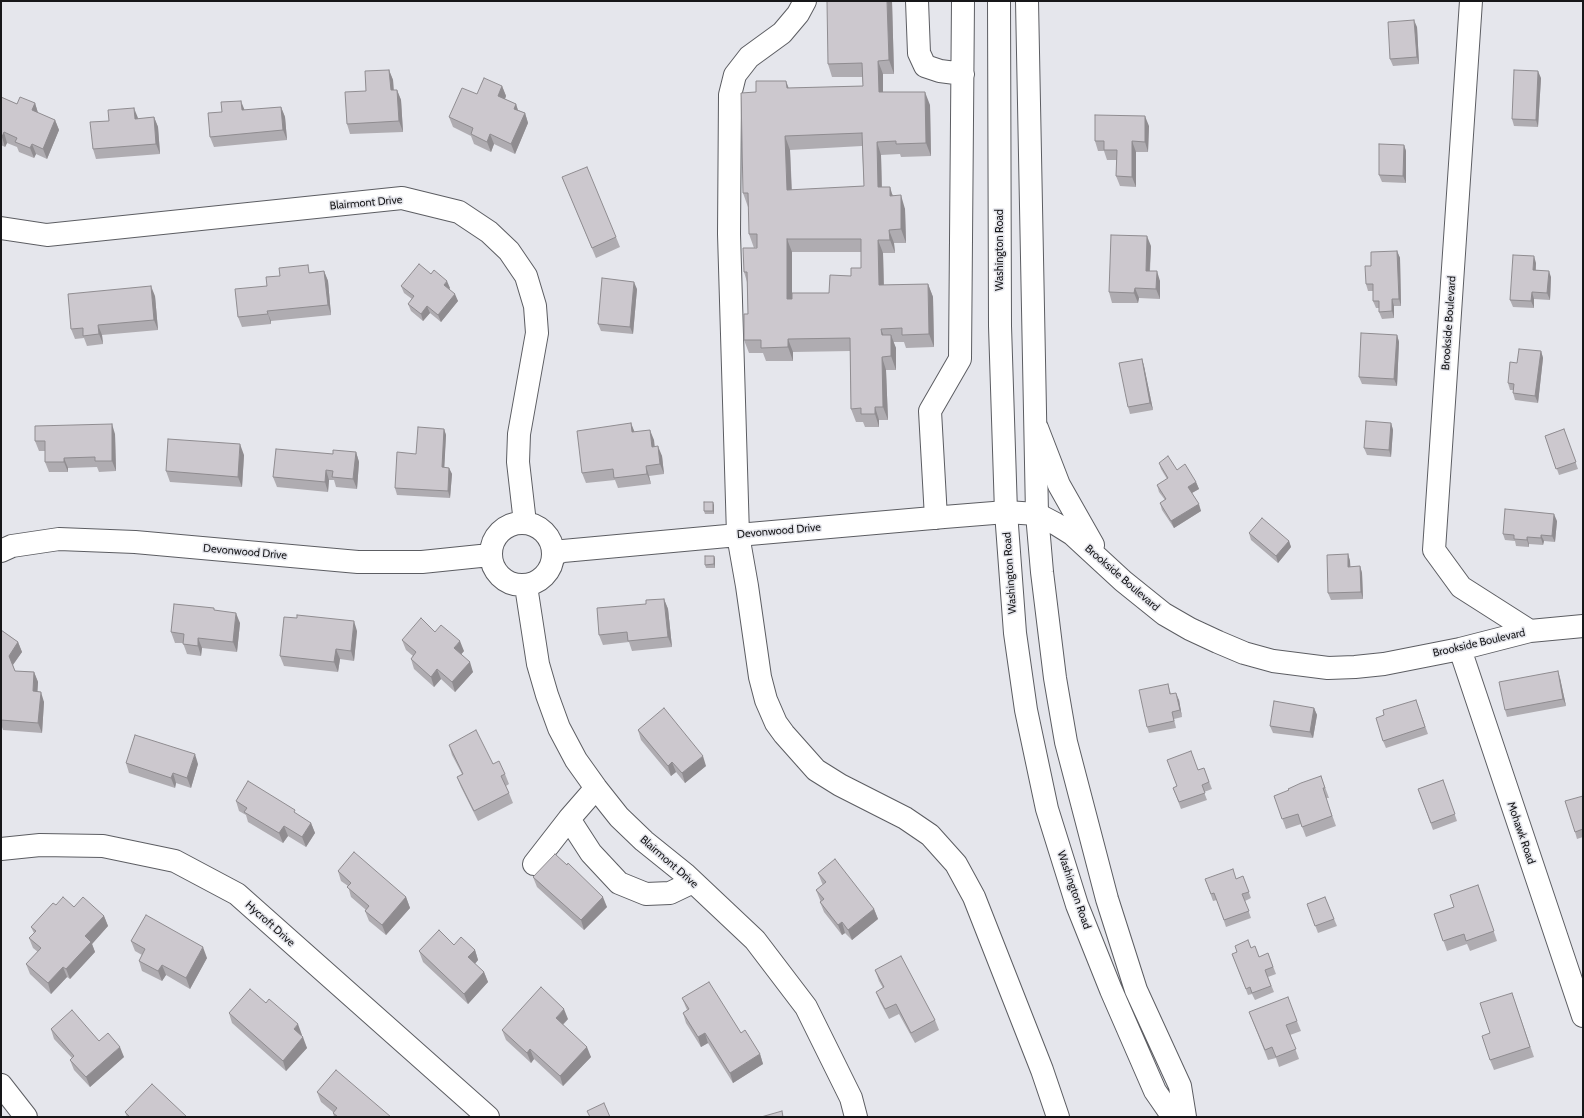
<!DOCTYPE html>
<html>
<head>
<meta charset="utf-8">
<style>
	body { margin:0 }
	#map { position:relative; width:1584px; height:1118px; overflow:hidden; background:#e5e6ec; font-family:Cabin,sans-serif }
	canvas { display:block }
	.frame { position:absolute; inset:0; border:2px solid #171719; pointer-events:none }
</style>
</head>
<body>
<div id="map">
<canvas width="1584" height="1118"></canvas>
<div class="frame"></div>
</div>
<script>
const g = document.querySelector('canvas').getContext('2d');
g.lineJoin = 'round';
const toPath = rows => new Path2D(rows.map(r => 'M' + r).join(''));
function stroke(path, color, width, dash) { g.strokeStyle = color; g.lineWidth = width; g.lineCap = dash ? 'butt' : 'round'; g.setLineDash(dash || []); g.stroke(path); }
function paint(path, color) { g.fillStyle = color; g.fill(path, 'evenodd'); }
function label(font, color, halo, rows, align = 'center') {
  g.font = font + ' Cabin,sans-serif'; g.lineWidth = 3; g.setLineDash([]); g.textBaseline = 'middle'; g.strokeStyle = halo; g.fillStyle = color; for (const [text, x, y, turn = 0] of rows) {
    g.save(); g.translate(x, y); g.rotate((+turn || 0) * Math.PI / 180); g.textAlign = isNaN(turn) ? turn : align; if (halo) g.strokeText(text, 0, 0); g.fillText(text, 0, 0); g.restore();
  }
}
const minor = toPath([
	[805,1,798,14,782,33,749,57,735,75,730,95,729,234,738,535,747,586,760,677,766,700,776,723,784,734,816,770,840,785,905,818,930,835,956,864,974,897,1042,1070,1058,1117],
	[917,1,919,53,925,66,940,71,963,74],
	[1471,1,1434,550,1461,587,1530,631],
	[1,228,47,235,402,198,459,212,489,232,509,251,526,276,535,306,537,333,519,434,518,462,525,523],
	[1037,428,1059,485,1093,545],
	[936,518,930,411,960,359,963,1],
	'491 554a31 31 0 1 1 62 0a31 31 0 1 1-62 0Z',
	[1,551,12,546,59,539,135,542,358,562,422,562,490,555],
	[554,554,563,551,738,535,944,517,1006,512,1037,514,1056,524,1072,534,1123,581,1164,614,1190,629,1218,642,1244,653,1273,661,1328,668,1355,667,1384,664,1460,649,1530,631,1583,626],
	[526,586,538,664,547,695,559,728,576,760,596,788,619,817,644,841,685,874,755,940,806,1007,851,1098,856,1117],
	[1460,649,1583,1016],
	[569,819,591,853,619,883,646,894,670,893,693,882],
	[1,849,40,845,103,846,175,861,237,894,488,1117],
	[534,864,569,819,596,788],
	[1,1085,26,1117]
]);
const major = toPath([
	[999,1,1000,326,1006,512,1015,633,1026,710,1047,809,1077,905,1111,990,1155,1091,1173,1117],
	[1027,1,1037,514,1042,572,1055,678,1066,742,1107,899,1136,990,1180,1086,1185,1117]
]);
stroke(minor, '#5c5d62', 24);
stroke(major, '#5c5d62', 24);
stroke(minor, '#fff', 22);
stroke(major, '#fff', 22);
paint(toPath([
	[892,1,894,74,883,74,883,92,930,105,931,156,901,157,900,154,881,155,882,187,893,195,905,209,906,243,894,243,895,253,883,253,884,285,928,284,933,297,934,347,906,348,904,342,893,342,896,348,896,370,886,370,888,420,879,420,879,427,865,427,863,422,856,422,851,409,850,351,793,352,793,361,766,361,763,353,749,353,744,340,748,314,747,282,744,272,757,247,754,248,749,234,749,207,748,207,743,193,756,92,789,88,863,86,862,77,832,77,828,64],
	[862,146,864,186,792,190,790,150],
	[792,252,861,252,861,268,829,293,792,299],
	[1417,27,1419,64,1393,66,1390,59],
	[389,70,393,80,394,90,397,90,401,100,403,132,350,134,347,124,366,91],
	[1541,78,1538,127,1514,126,1512,119],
	[502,86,506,96,505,99,516,104,518,110,525,113,528,123,515,154,494,144,491,152,474,144,471,136,453,127,449,117,477,94],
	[1,97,17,104,35,103,38,113,55,120,59,130,47,159,36,154,34,158,19,152,17,147,7,143,5,147,1,145],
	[281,107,285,117,287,140,214,147,210,137,245,110],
	[154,117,158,127,160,154,96,159,93,149,138,119],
	[1149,126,1148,152,1136,152,1136,187,1120,186,1116,176,1117,160,1107,160,1104,151,1098,151,1095,141],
	[1404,145,1406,151,1406,183,1382,182,1379,175],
	[562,177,616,237,620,247,596,258],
	[1151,246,1150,271,1160,281,1160,299,1139,298,1138,303,1112,303,1109,292],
	[1397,251,1400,258,1401,306,1394,306,1394,318,1382,319,1379,312,1379,308,1376,308,1373,301,1373,291,1368,291,1366,284,1371,266],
	[1536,263,1536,270,1551,277,1550,300,1534,299,1534,308,1513,307,1510,300],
	[324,271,328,281,331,315,271,321,271,324,242,327,238,317,267,286,280,276],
	[431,274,450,288,449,289,458,301,441,322,430,313,423,321,411,311,408,304,412,299,404,293,401,286],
	[637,289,633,334,601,331,598,324],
	[155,296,158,330,102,335,103,344,87,346,84,338,75,339,71,329],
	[1397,335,1399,342,1397,386,1362,384,1359,377],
	[1541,351,1543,358,1538,403,1515,400,1513,393,1513,390,1510,390,1508,383,1517,363],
	[1142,359,1144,366,1153,410,1130,414,1128,407],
	[631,423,634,432,654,440,654,446,662,456,664,474,649,476,651,484,618,488,615,480,586,483,582,473],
	[1391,423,1393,430,1391,457,1367,455,1364,448],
	[444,429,446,435,444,467,449,468,452,474,450,498,397,495,395,488,416,454],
	[1564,429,1578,469,1559,475,1545,436],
	[115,434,116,471,99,472,97,467,68,468,68,472,49,472,45,462,45,451,39,451,35,441],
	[356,452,359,462,357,489,336,487,334,480,329,480,328,492,277,487,273,477],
	[244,455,242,487,170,482,166,471],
	[1159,463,1177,470,1196,482,1199,489,1192,493,1201,511,1174,528,1162,510,1160,503,1165,500,1159,492,1157,485,1167,479,1161,469],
	[714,505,714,514,705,514,704,511],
	[1557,521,1555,542,1544,541,1543,545,1529,544,1529,547,1516,546,1515,541,1505,540,1503,534],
	[1249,533,1289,541,1291,547,1278,563,1251,540],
	[1348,554,1350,561,1350,567,1360,566,1362,573,1363,599,1331,600,1328,593],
	[714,556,715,559,715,568,706,568,705,565],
	[664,599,668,609,672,647,632,651,629,642,603,645,599,635,646,604],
	[215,611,240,623,237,652,202,648,201,656,187,654,183,643,175,643,171,632],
	[1,630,18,642,22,652,13,665,15,671,34,672,38,682,37,692,44,702,42,733,3,730,1,724],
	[357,631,354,661,340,659,338,672,284,666,280,656],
	[435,632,464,651,461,654,473,672,455,692,441,679,434,687,414,669,411,659,413,656,406,650,402,640],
	[1560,678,1566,706,1507,717,1505,710],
	[1168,684,1171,694,1179,700,1182,717,1174,719,1176,728,1149,733,1147,727],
	[1416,700,1428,734,1386,748,1383,741,1384,715],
	[1314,708,1317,715,1313,738,1273,733,1270,726],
	[638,730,706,766,685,783,676,772,671,776,641,740],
	[449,745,493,764,505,774,509,784,506,786,509,793,513,803,478,821,461,787,457,777,462,774,452,755],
	[126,763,198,764,191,788,176,783,175,788,129,773],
	[1204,768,1212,789,1204,792,1207,800,1181,809,1173,788,1177,786,1198,770],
	[1321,776,1329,798,1326,798,1336,826,1306,837,1301,824,1286,829,1274,796,1289,791],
	[1443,780,1457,821,1433,830,1418,789],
	[1583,796,1583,837,1577,839,1575,832],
	[236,801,296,814,311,823,315,833,306,847,288,836,283,843,248,822,246,815,239,811],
	[567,865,607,907,584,930,537,887,533,877],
	[338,871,406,897,410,908,386,935,369,921,365,911,366,910,351,897,348,886,341,881],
	[818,873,874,909,878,919,852,940,845,933,842,935,824,912,820,902,821,902,820,900,816,890,823,885,822,883],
	[1243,876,1251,898,1245,901,1251,918,1226,927,1217,900,1213,901,1205,879,1236,879],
	[1478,885,1497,941,1470,951,1467,944,1447,951,1434,914,1454,907],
	[1325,897,1337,926,1318,933,1307,904],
	[56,905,74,907,104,916,108,926,92,944,95,952,70,979,67,977,51,994,30,974,26,964,38,952,33,948,29,938,34,933,31,927],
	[131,941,207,958,190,989,166,975,162,981,142,971,139,961,142,955,135,951],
	[454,945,475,950,478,960,475,964,484,972,488,982,468,1004,423,962,419,951],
	[1251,948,1259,957,1268,953,1276,974,1268,977,1274,992,1255,1000,1252,994,1248,995,1232,954],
	[875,970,935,1020,939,1030,915,1043,899,1014,889,1019,880,1002,876,992,883,988,879,981],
	[1512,993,1534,1057,1494,1070,1490,1060,1490,1033],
	[682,998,741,1033,760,1054,763,1064,733,1083,708,1043,701,1047,686,1023,683,1013,687,1010],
	[1249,1012,1297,1021,1301,1031,1290,1035,1299,1059,1279,1067,1276,1058,1268,1060],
	[229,1013,302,1035,301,1036,307,1048,286,1071,232,1023],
	[568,1019,563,1025,591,1057,563,1086,534,1059,531,1063,506,1040,502,1030],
	[51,1029,99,1041,124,1057,90,1087,74,1070,70,1060,72,1058,54,1039],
	[317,1092,391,1117,334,1117,333,1112,321,1102],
	[125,1112,187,1117,127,1117]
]), '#afacb1');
paint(toPath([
	[887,1,892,1,894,74,889,60],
	[1414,20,1417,27,1419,64,1417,57],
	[878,61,883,74,883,106,879,92],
	[389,70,393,80,394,101,391,90],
	[1538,71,1541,78,1538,127,1536,120],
	[786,81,791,94,787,88],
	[502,86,506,96,502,106,498,96],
	[397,90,401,100,403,132,399,121],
	[925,92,930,105,931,156,926,143],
	[241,101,245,111,242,110],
	[35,103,38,113,32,110],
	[516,104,519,114,514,109],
	[281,107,285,117,287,140,283,130],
	[134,108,138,118,138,129,135,119],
	[525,113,528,123,515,154,511,144],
	[1145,116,1149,126,1148,152,1145,142],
	[154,117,158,127,160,154,156,144],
	[55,120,59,130,47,159,43,149],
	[4,132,7,143,5,147,2,137],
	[490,134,494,144,491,152,487,142],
	[785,136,790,150,792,203,787,190],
	[1132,141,1136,152,1136,187,1132,177],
	[877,142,881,155,882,200,878,187],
	[32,144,36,154,34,158,30,148],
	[1404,145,1406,151,1406,183,1403,176],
	[890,187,894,200,890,196],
	[901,195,905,209,906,243,901,229],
	[889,230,894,243,895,253,890,240],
	[1147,236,1151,246,1149,281,1146,271],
	[787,239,792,252,792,313,787,299],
	[878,240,883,253,884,298,879,285],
	[1397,251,1400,258,1401,306,1399,299],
	[1534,256,1536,263,1535,276,1533,270],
	[324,271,328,281,331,315,328,305],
	[1157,271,1160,281,1160,299,1156,289],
	[1549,271,1551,277,1550,300,1547,293],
	[447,281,450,288,447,292,444,285],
	[634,282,637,289,633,334,630,327],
	[928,284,933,297,934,347,929,334],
	[151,286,155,296,158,330,154,320],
	[1135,288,1139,298,1138,303,1134,293],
	[1532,292,1534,299,1534,308,1531,301],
	[455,294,458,301,441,322,438,315],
	[1392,299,1394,306,1394,318,1392,311],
	[427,306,430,313,423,321,421,314],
	[267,311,271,321,271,324,268,314],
	[98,325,102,335,103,344,99,334],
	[881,329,886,342,882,335],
	[891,335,896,348,896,370,891,356],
	[1397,335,1399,342,1397,386,1394,379],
	[788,339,793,352,793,361,788,347],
	[1541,351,1543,358,1538,403,1535,396],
	[882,357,886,370,888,420,883,407],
	[1142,359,1144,366,1153,410,1150,403],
	[875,407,879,420,879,427,875,414],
	[631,423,635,433,632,432],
	[1391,423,1393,430,1391,457,1389,450],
	[112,424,115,434,116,471,112,461],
	[444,429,446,435,444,474,442,467],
	[650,430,654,440,656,457,652,447],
	[240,444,244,455,242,487,238,477],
	[658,446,662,456,664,474,660,464],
	[356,452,359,462,357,489,353,479],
	[64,458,68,468,68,472,64,462],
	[646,466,649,476,651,484,647,474],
	[449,468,452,474,450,498,448,491],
	[326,470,329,480,328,492,325,482],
	[1196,482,1199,489,1190,494,1188,487],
	[713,502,714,505,714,514,713,511],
	[1199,504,1201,511,1174,528,1171,521],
	[1554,514,1557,521,1555,542,1552,536],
	[1541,535,1544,541,1543,545,1541,538],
	[1527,537,1529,544,1529,547,1527,540],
	[1289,541,1291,547,1278,563,1276,556],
	[1348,554,1350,561,1351,574,1348,567],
	[714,556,715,559,715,568,714,564],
	[1360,566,1362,573,1363,599,1361,592],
	[664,599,668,609,672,647,668,637],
	[236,613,240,623,237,652,233,642],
	[354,621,357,631,354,661,351,651],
	[198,638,202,648,201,656,198,646],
	[460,641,464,651,458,658,454,648],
	[18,642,22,652,12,666,9,656],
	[336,649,340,659,338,672,334,662],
	[470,662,473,672,455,692,452,682],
	[437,669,441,679,434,687,431,677],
	[1558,671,1560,678,1566,706,1563,699],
	[34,672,38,682,37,701,33,691],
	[41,692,44,702,42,733,38,723],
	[1176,693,1179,700,1182,717,1180,710],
	[1314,708,1317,715,1313,738,1310,732],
	[195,754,198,764,191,788,187,778],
	[703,756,706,766,685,783,682,773],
	[672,762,676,772,671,776,668,766],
	[173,773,176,783,175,788,171,778],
	[311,823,315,833,306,847,302,837],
	[284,826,288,836,283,843,279,833],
	[406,897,410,908,386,935,382,925],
	[603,897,607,907,584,930,581,920],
	[874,909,878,919,852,940,848,930],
	[104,916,108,926,92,944,95,952,70,979,66,969,85,936],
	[842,922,845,933,842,935,838,925],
	[203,947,207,958,190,989,186,978],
	[475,950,478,960,472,967,468,957],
	[162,965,166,975,162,981,158,971],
	[63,967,67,977,51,994,48,983],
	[484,972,488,982,468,1004,464,994],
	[564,1009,568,1019,559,1028,556,1018],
	[298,1024,302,1035,297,1039,294,1029],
	[705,1033,708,1043,701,1047,698,1037],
	[303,1037,307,1048,286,1071,283,1061],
	[120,1047,124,1057,90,1087,86,1077],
	[587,1047,591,1057,563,1086,560,1076],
	[530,1049,534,1059,531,1063,527,1053],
	[760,1054,763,1064,733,1083,730,1073]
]), '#8f8c90');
const building = toPath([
	[827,1,887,1,889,60,878,61,879,92,925,92,926,143,896,144,896,141,877,142,878,187,890,187,890,196,901,195,901,229,889,230,890,240,878,240,879,285,928,284,929,334,902,335,902,328,881,329,882,335,891,335,891,356,882,357,883,407,875,407,875,414,861,414,861,408,851,409,850,338,788,339,788,347,761,348,761,340,744,340,744,314,748,314,747,272,744,272,743,248,757,248,757,234,749,234,748,193,743,193,741,93,756,92,756,81,786,81,787,88,863,86,862,63,828,64,827,1],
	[862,133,864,186,787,190,785,136,862,133],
	[787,239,861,239,861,268,851,268,851,276,830,275,829,293,792,293,792,299,787,299,787,239],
	[1414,20,1417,57,1390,59,1388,22,1414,20],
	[389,70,391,90,397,90,399,121,347,124,345,92,366,91,365,71,389,70],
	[1514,70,1538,71,1536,120,1512,119,1514,70],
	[484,78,502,86,498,96,516,104,514,109,525,113,511,144,490,134,487,142,471,134,473,128,449,117,462,88,477,94,484,78],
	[1,97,17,104,20,97,35,103,32,110,55,120,43,149,32,144,30,148,15,142,17,138,4,132,2,137,1,136,1,97],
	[241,101,242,110,281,107,283,130,210,137,208,113,222,112,221,102,241,101],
	[134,108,135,119,154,117,156,144,93,149,90,122,109,121,108,110,134,108],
	[1095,115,1145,116,1145,142,1132,141,1132,177,1116,176,1117,150,1104,150,1104,141,1095,141,1095,115],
	[1379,144,1404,145,1403,176,1379,175,1379,144],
	[587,167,616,237,592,248,562,177,587,167],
	[1111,235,1147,236,1146,271,1157,271,1156,289,1135,288,1134,293,1109,292,1111,235],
	[1397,251,1399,299,1392,299,1392,311,1379,312,1379,301,1373,301,1373,284,1366,284,1365,266,1371,266,1371,252,1397,251],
	[1513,255,1534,256,1533,270,1549,271,1547,293,1532,292,1531,301,1510,300,1513,255],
	[419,264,431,274,434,270,447,281,444,285,455,294,438,315,427,306,421,314,408,304,414,296,401,286,419,264],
	[308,265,309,273,324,271,328,305,267,311,268,314,238,317,235,289,267,286,266,277,280,276,279,268,308,265],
	[602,278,634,282,630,327,598,324,602,278],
	[151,286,154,320,98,325,99,334,83,336,83,328,71,329,68,294,151,286],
	[1361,333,1397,335,1394,379,1359,377,1361,333],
	[1519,349,1541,351,1535,396,1513,393,1514,384,1508,383,1510,362,1517,363,1519,349],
	[1142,359,1150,403,1128,407,1119,363,1142,359],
	[1366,421,1391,423,1389,450,1364,448,1366,421],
	[631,423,632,432,650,430,652,447,658,446,660,464,646,466,647,474,614,478,613,469,582,473,577,431,631,423],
	[112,424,112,461,95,461,95,457,64,458,64,462,45,462,45,441,35,441,35,426,112,424],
	[418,427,444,429,442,467,449,468,448,491,395,488,397,452,416,454,418,427],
	[1564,429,1576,462,1556,469,1545,436,1564,429],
	[168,439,240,444,238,477,166,471,168,439],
	[276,449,333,454,333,450,356,452,353,479,332,477,333,471,326,470,325,482,273,477,276,449],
	[1168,456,1177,470,1185,464,1196,482,1188,487,1199,504,1171,521,1160,503,1166,499,1157,485,1168,478,1159,463,1168,456],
	[704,502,713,502,713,511,704,511,704,502],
	[1505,509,1554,514,1552,536,1541,535,1541,538,1527,537,1527,540,1514,539,1514,535,1503,534,1505,509],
	[1262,518,1289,541,1276,556,1249,533,1262,518],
	[1348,554,1348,567,1360,566,1361,592,1328,593,1327,555,1348,554],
	[705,556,714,556,714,564,705,565,705,556],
	[664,599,668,637,628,641,627,632,599,635,597,608,646,604,646,600,664,599],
	[174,604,214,608,214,610,236,613,233,642,198,638,198,646,183,644,184,634,171,632,174,604],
	[297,615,354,621,351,651,336,649,334,662,280,656,284,617,297,618,297,615],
	[421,618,435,632,441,625,460,641,454,648,470,662,452,682,437,669,431,677,411,659,416,652,402,640,421,618],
	[1,630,18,642,9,656,15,671,34,672,33,691,41,692,38,723,1,720,1,630],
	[1558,671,1563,699,1505,710,1499,682,1558,671],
	[1168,684,1170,694,1176,693,1180,710,1172,712,1174,721,1147,727,1139,690,1168,684],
	[1416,700,1425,727,1383,741,1376,718,1384,715,1383,710,1416,700],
	[1274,701,1314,708,1310,732,1270,726,1274,701],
	[664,708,703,756,682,773,672,762,668,766,638,730,664,708],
	[476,730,493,764,499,761,505,774,501,776,509,793,474,811,457,777,463,774,449,745,476,730],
	[135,735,195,754,187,778,173,773,171,778,126,763,135,735],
	[1191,751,1198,770,1204,768,1209,782,1202,785,1205,793,1179,802,1173,788,1177,786,1167,760,1191,751],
	[1321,776,1325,788,1323,788,1332,816,1302,827,1298,814,1282,819,1274,796,1289,790,1288,789,1301,783,1321,776],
	[1443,780,1455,814,1431,823,1418,789,1443,780],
	[248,781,295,810,294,812,311,823,302,837,284,826,279,833,244,812,247,808,236,801,248,781],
	[1583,796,1583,829,1575,832,1565,801,1583,796],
	[354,852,406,897,382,925,365,911,369,906,347,887,351,883,338,871,354,852],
	[555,854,567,865,568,863,603,897,581,920,533,877,555,854],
	[835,859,874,909,848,930,842,922,838,925,820,902,824,899,816,890,826,882,818,873,835,859],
	[1233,869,1236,879,1243,876,1249,892,1242,894,1249,911,1224,920,1214,893,1211,894,1205,879,1233,869],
	[1478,885,1494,931,1466,941,1464,934,1443,941,1434,914,1454,907,1450,895,1478,885],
	[63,897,74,907,83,897,104,916,85,936,91,942,66,969,63,967,48,983,26,964,41,948,29,938,36,931,31,927,53,903,56,905,63,897],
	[1325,897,1334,919,1315,926,1307,904,1325,897],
	[146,915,203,947,186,978,162,965,158,971,139,961,145,949,131,941,146,915],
	[439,930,454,945,461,937,475,950,468,957,484,972,464,994,419,951,439,930],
	[1248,940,1251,948,1255,946,1259,957,1268,953,1273,967,1265,970,1271,986,1252,993,1250,987,1246,989,1232,954,1237,952,1235,946,1248,940],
	[901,956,935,1020,911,1033,896,1004,885,1009,876,992,884,987,875,970,901,956],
	[709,982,741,1033,745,1030,760,1054,730,1073,705,1033,698,1037,683,1013,689,1009,682,998,709,982],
	[541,987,564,1009,556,1018,587,1047,560,1076,530,1049,527,1053,502,1030,541,987],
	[250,989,266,1003,269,999,298,1024,294,1029,303,1037,283,1061,229,1013,250,989],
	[1512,993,1530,1047,1490,1060,1482,1036,1490,1033,1480,1003,1512,993],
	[1288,997,1297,1021,1286,1025,1296,1049,1276,1057,1272,1047,1265,1050,1249,1012,1288,997],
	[72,1010,99,1041,108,1033,120,1047,86,1077,70,1060,74,1056,51,1029,72,1010],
	[336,1070,391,1117,338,1117,333,1113,337,1108,317,1092,336,1070],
	[152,1084,187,1117,130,1117,125,1112,152,1084],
	[604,1103,610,1117,590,1117,587,1111,604,1103],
	[782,1111,783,1117,761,1117,782,1111]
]);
paint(building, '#ccc8ce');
stroke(building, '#8f8c90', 1);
label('11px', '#171719', '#e5e6ec', [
	["Blairmont Drive",366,203,-5],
	["Washington Road",1000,250,-90],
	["Brookside Boulevard",1449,323,-86],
	["Devonwood Drive",779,531,-5],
	["Devonwood Drive",245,552,5],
	["Washington Road",1010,573,-94],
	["Brookside Boulevard",1122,578,41],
	["Brookside Boulevard",1479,643,-13],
	["Mohawk Road",1521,833,71],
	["Blairmont Drive",669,862,41],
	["Washington Road",1074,890,71],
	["Hycroft Drive",270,924,42]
]);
</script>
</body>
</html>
